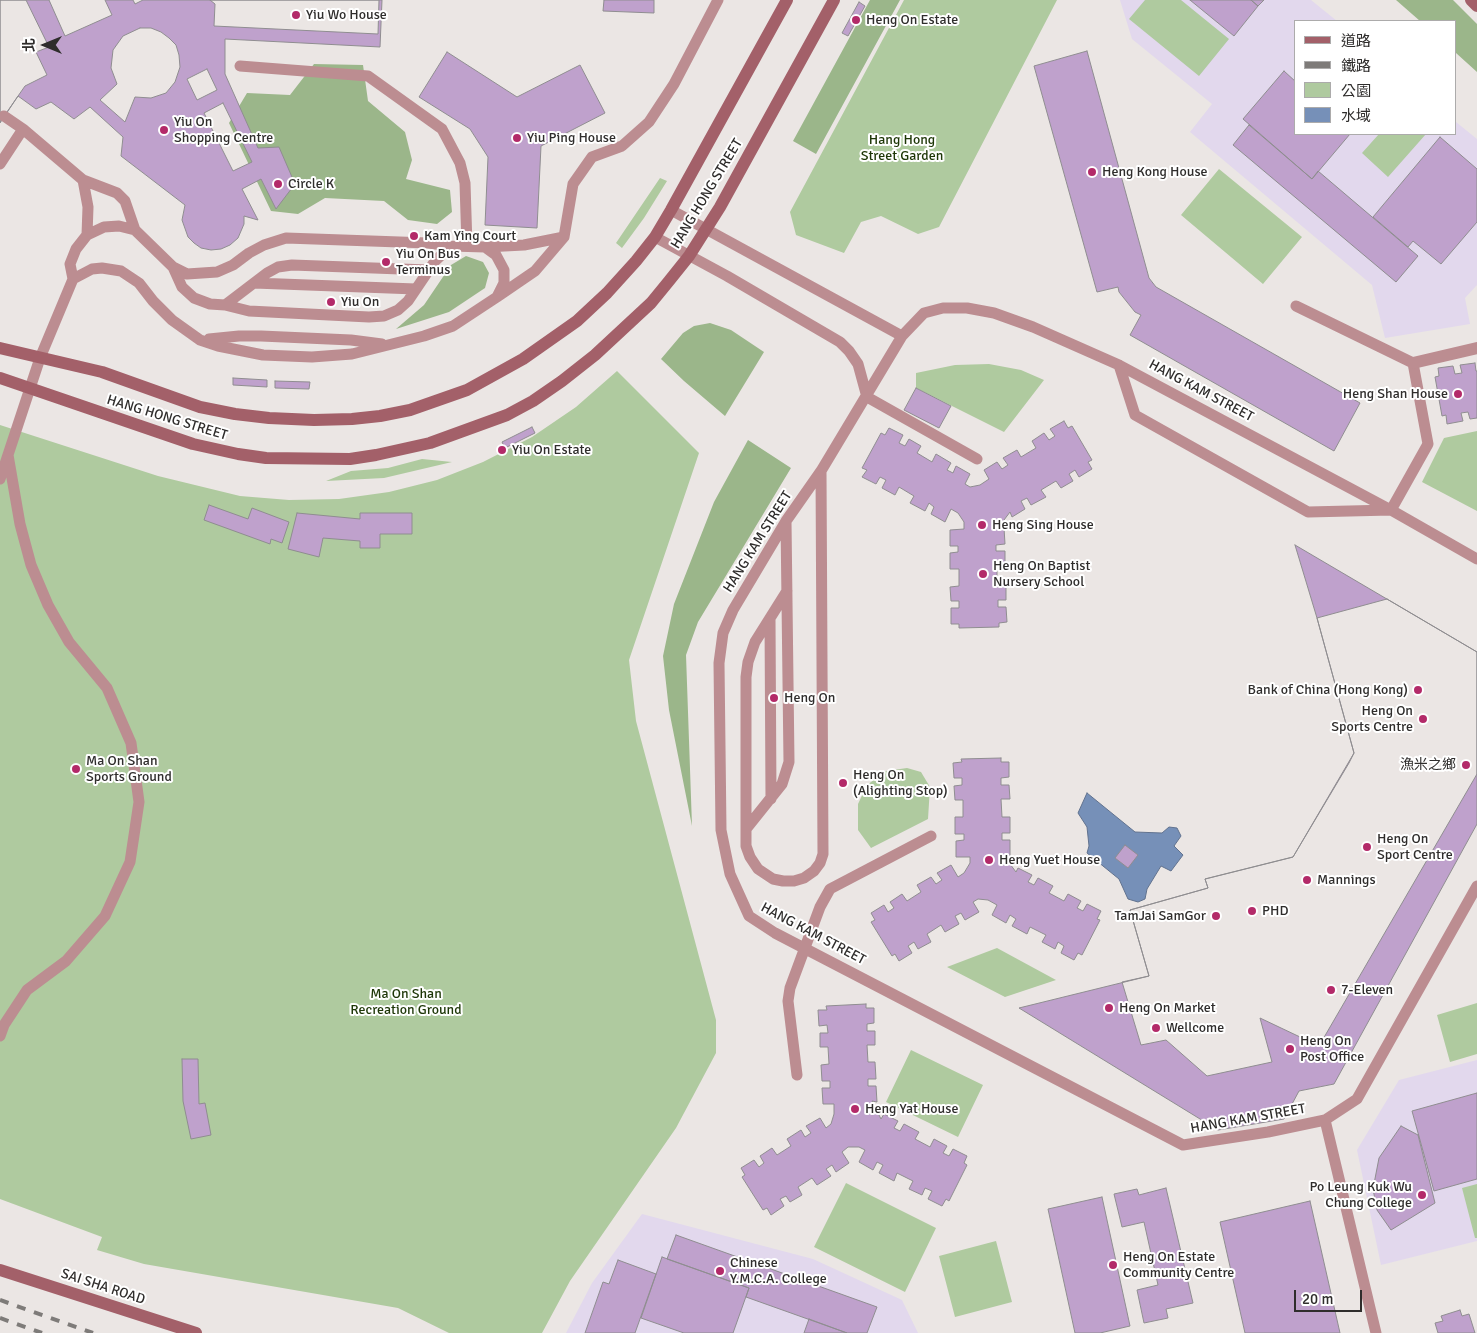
<!DOCTYPE html>
<html>
<head>
<meta charset="utf-8">
<style>
	body { margin:0 }
	#map { position:relative; width:1477px; height:1333px; overflow:hidden; background:#ebe6e4; font-family:Signika,"Noto Sans TC",sans-serif }
	canvas { display:block }
	.legend { position:absolute; left:1294px; top:20px; width:162px; height:115px; box-sizing:border-box; background:#fff; border:1px solid #acabab; margin:0; padding:6px 9px; list-style:none; font-size:15px; color:#2f2d2c }
	.legend li { display:flex; align-items:center; gap:10px; height:25px }
	.legend b { width:25px; border:1px solid #acabab }
	.north { position:absolute; left:20px; top:20px; width:50px; height:50px; -webkit-text-stroke:4px #fff; paint-order:stroke; rotate:270deg; font-size:14px; font-weight:700; line-height:20px; text-align:center; color:#2f2d2c }
	.north::after { content:''; display:block; margin:auto; width:18px; height:22px; background:#2f2d2c; clip-path:polygon(50% 0,100% 100%,50% 72%,0 100%) }
	.scale { position:absolute; left:1294px; top:1290px; width:68px; height:22px; box-sizing:border-box; border:2px solid #2f2d2c; border-top:0; padding-left:6px; font-size:15px; line-height:18px; white-space:nowrap; color:#2f2d2c; -webkit-text-stroke:4px #fff; paint-order:stroke }
</style>
</head>
<body>
<div id="map">
<canvas width="1477" height="1333"></canvas>
<ul class="legend">
<li><b style="height:6px;background:#a36069"></b>道路</li>
<li><b style="height:6px;background:#7e7b79"></b>鐵路</li>
<li><b style="height:14px;background:#afca9f"></b>公園</li>
<li><b style="height:14px;background:#7690b8"></b>水域</li>
</ul>
<div class="north">北</div>
<div class="scale">20 m</div>
</div>
<script>
const g = document.querySelector('canvas').getContext('2d');
g.lineJoin = 'round';
function paint(path, color) { g.fillStyle = color; g.fill(path, 'evenodd'); }
const toPath = rows => new Path2D(rows.map(r => 'M' + r).join(''));
function stroke(path, color, width, dash) { g.strokeStyle = color; g.lineWidth = width; g.lineCap = dash ? 'butt' : 'round'; g.setLineDash(dash || []); g.stroke(path); }
function label(font, color, halo, rows, align = 'center') {
  g.font = font + ' Signika,"Noto Sans TC",sans-serif'; g.lineWidth = 4; g.setLineDash([]); g.textBaseline = 'middle'; g.strokeStyle = halo; g.fillStyle = color; for (const [text, x, y, turn = 0] of rows) {
    g.save(); g.translate(x, y); g.rotate((+turn || 0) * Math.PI / 180); g.textAlign = isNaN(turn) ? turn : align; if (halo) g.strokeText(text, 0, 0); g.fillText(text, 0, 0); g.restore();
  }
}
paint(toPath([
	[1120,0,1311,0,1337,21,1296,21,1296,134,1456,134,1456,122,1477,139,1477,285,1465,298,1470,324,1385,338,1372,285,1190,132,1212,104,1132,39],
	[1477,1060,1477,1241,1381,1265,1357,1150,1399,1080],
	[642,1214,813,1259,902,1300,918,1333,566,1333,592,1283]
]), '#e2d8ed');
paint(toPath([
	[904,0,1057,0,939,227,918,234,881,216,861,222,844,253,796,235,790,212],
	[1145,0,1181,0,1229,39,1199,76,1129,19],
	[1379,134,1426,134,1388,177,1362,153],
	[1219,169,1302,237,1263,284,1181,215],
	[660,178,667,181,644,218,622,248,616,243],
	[989,364,1021,370,1044,380,1004,432,916,388,916,373,955,365],
	[617,371,699,453,629,660,636,721,716,1020,716,1053,676,1128,570,1281,542,1333,449,1333,398,1308,144,1264,97,1250,102,1237,0,1199,0,425,158,476,240,496,289,500,339,499,389,492,437,480,483,462,532,437,576,407],
	[1477,431,1477,511,1422,482,1444,438],
	[422,459,452,462,384,478,326,481,351,471,388,468],
	[907,768,921,772,930,787,928,819,871,848,858,830,858,804,867,785,886,771],
	[997,948,1056,980,1005,997,947,967],
	[1477,1003,1477,1054,1450,1062,1437,1015],
	[911,1050,983,1085,958,1137,886,1102],
	[846,1183,936,1228,905,1292,814,1247],
	[1477,1184,1477,1238,1475,1238,1462,1188],
	[996,1241,1012,1302,955,1317,939,1256]
]), '#afca9f');
paint(toPath([
	[870,0,900,0,816,154,793,141],
	[1396,0,1453,0,1477,24,1477,72,1456,53,1456,21,1420,21],
	[314,64,363,65,368,101,405,132,412,160,406,179,450,190,452,212,437,224,408,220,384,201,325,198,298,214,271,211,229,123,247,93,290,95],
	[466,256,483,262,489,273,485,288,449,312,396,329,424,305,451,265],
	[710,323,731,330,764,352,725,416,684,381,661,359,683,333,694,326],
	[748,440,791,468,698,622,686,655,692,826,669,710,663,656,674,604,714,502]
]), '#9bb68a');
const water = toPath([
	[1087,793,1135,832,1162,833,1169,827,1177,828,1181,836,1174,846,1183,855,1171,871,1161,866,1147,889,1145,899,1138,902,1128,899,1119,879,1087,853,1089,846,1087,827,1078,813,1087,793]
]);
paint(water, '#7690b8');
stroke(water, '#61728e', 1);
const building = toPath([
	[0,0,49,0,65,36,112,15,105,0,133,0,135,4,143,0,382,0,380,47,225,39,225,74,258,148,279,147,295,184,276,209,261,179,242,189,258,220,244,216,244,224,238,238,230,245,221,249,211,250,201,248,194,243,188,237,182,220,185,205,121,156,123,137,90,107,74,119,51,102,36,109,18,96,0,123,0,0],
	[140,28,151,28,161,32,169,38,176,45,179,55,180,67,175,82,166,93,151,98,135,97,125,122,100,100,117,84,111,68,113,50,123,36,140,28],
	[207,69,217,90,197,100,187,79,207,69],
	[223,103,252,162,233,171,204,113,223,103],
	[0,0,26,0,49,47,36,52,47,75,25,86,0,122,0,0],
	[210,0,379,0,378,34,214,26,215,4,210,0],
	[604,0,654,0,654,13,603,11,604,0],
	[1190,0,1251,0,1258,6,1234,36,1190,0],
	[1251,0,1264,0,1258,6,1251,0],
	[859,2,865,6,848,36,842,33,859,2],
	[1087,51,1149,278,1156,287,1360,403,1334,451,1130,335,1141,315,1135,312,1119,292,1118,287,1097,292,1034,66,1087,51],
	[447,52,517,97,580,65,605,113,541,146,537,228,485,225,488,157,470,129,419,97,447,52],
	[1284,71,1296,82,1296,134,1350,134,1312,179,1243,119,1284,71],
	[1249,125,1312,179,1318,171,1418,256,1396,282,1233,145,1249,125],
	[1440,137,1477,169,1477,222,1441,264,1413,241,1408,247,1373,217,1440,137],
	[1475,363,1476,371,1477,371,1477,418,1470,419,1468,412,1461,413,1463,421,1447,424,1446,415,1442,416,1435,377,1439,376,1438,368,1453,366,1455,374,1462,373,1460,365,1475,363],
	[233,378,267,380,267,387,233,385,233,378],
	[275,381,310,382,309,389,275,388,275,381],
	[916,388,951,406,939,428,904,410,916,388],
	[1064,421,1068,428,1072,426,1092,460,1088,462,1092,469,1079,477,1075,470,1069,474,1073,481,1061,488,1056,481,1041,490,1046,497,1031,505,1027,498,1021,501,1025,509,1012,517,1010,512,998,528,1004,528,1005,544,996,545,996,551,1005,551,1005,568,997,568,997,585,1006,585,1006,600,998,600,998,607,1006,607,1007,622,999,623,999,627,959,628,959,624,951,624,951,608,959,608,959,601,951,601,950,587,959,586,959,569,950,569,950,553,958,552,958,546,950,546,950,530,964,529,964,522,958,513,951,509,945,522,931,514,934,507,929,503,925,511,910,503,914,496,899,487,895,495,882,488,886,480,880,477,876,484,862,477,867,470,862,468,881,433,885,435,889,428,903,435,899,443,905,446,909,439,921,446,917,453,932,462,936,454,951,463,947,470,953,473,956,466,970,474,965,484,970,487,980,485,989,479,984,470,997,462,1002,469,1008,465,1003,458,1017,450,1021,457,1036,448,1032,441,1044,433,1049,440,1055,436,1050,429,1064,421],
	[532,427,535,433,505,448,502,442,532,427],
	[209,505,248,519,252,508,289,522,282,543,271,539,270,544,204,520,209,505],
	[297,513,360,519,360,513,412,513,412,534,380,534,380,548,360,548,360,541,323,538,319,557,288,549,297,513],
	[1295,545,1477,652,1477,824,1334,1084,1299,1091,1284,1119,1218,1130,1019,1008,1149,976,1130,910,1208,888,1205,879,1293,857,1349,763,1354,753,1317,618,1295,545],
	[1387,599,1477,652,1477,774,1319,1046,1260,1018,1272,1062,1207,1076,1166,1040,1141,1045,1122,982,1149,976,1130,910,1208,888,1205,879,1293,857,1354,753,1317,618,1387,599],
	[1001,758,1001,762,1009,762,1009,777,1001,778,1001,785,1009,785,1010,799,1001,799,1002,817,1010,817,1010,833,1002,833,1002,840,1010,840,1010,856,1004,856,1016,872,1018,868,1032,875,1028,882,1034,885,1038,878,1053,886,1049,893,1064,901,1068,894,1081,901,1077,908,1083,911,1087,904,1101,911,1097,919,1100,920,1082,955,1078,953,1074,960,1061,953,1064,946,1058,942,1055,949,1042,942,1046,935,1030,927,1027,934,1012,926,1016,919,1010,915,1006,923,992,915,997,905,988,900,978,899,973,902,979,912,965,920,961,913,955,916,959,924,945,932,941,925,927,934,931,942,918,949,914,942,908,946,912,953,899,961,895,954,892,956,871,922,875,920,871,913,884,905,888,912,894,908,890,902,902,894,907,901,921,892,917,885,931,877,936,884,942,880,937,873,951,865,958,877,964,873,970,863,970,857,956,857,956,841,964,840,964,834,955,834,955,817,963,817,963,800,955,800,954,786,962,785,962,778,954,778,953,763,962,762,961,759,1001,758],
	[1125,845,1138,855,1128,868,1115,858,1125,845],
	[866,1004,866,1008,874,1008,874,1023,867,1024,867,1031,875,1031,875,1045,867,1045,868,1062,875,1062,876,1079,868,1079,868,1086,876,1086,877,1102,872,1101,881,1119,884,1114,898,1121,894,1128,900,1131,904,1124,919,1132,915,1139,930,1147,934,1139,947,1146,943,1153,949,1156,953,1149,967,1156,964,1163,967,1165,949,1201,946,1199,942,1206,928,1199,932,1191,925,1188,922,1195,909,1189,913,1181,897,1173,894,1181,879,1173,883,1165,877,1162,873,1170,859,1162,865,1150,859,1147,848,1147,842,1152,849,1163,836,1172,832,1165,826,1169,831,1176,817,1185,812,1178,798,1187,802,1195,790,1202,786,1196,780,1199,784,1206,771,1215,767,1208,763,1210,742,1177,745,1175,741,1168,754,1160,759,1167,764,1163,760,1156,772,1148,777,1155,791,1146,787,1139,801,1130,805,1137,811,1133,806,1126,820,1118,826,1128,831,1124,834,1114,834,1104,823,1104,822,1088,830,1088,830,1081,822,1081,821,1065,829,1064,828,1047,820,1047,820,1033,828,1033,827,1025,819,1026,818,1010,827,1010,826,1006,866,1004],
	[182,1059,198,1059,199,1104,205,1103,211,1135,191,1139,183,1101,182,1059],
	[1477,1093,1477,1179,1434,1191,1412,1111,1477,1093],
	[1401,1126,1418,1135,1435,1203,1391,1230,1377,1210,1373,1189,1379,1158,1401,1126],
	[1166,1188,1193,1303,1166,1309,1168,1318,1144,1323,1137,1290,1158,1285,1144,1222,1122,1227,1114,1194,1137,1189,1139,1195,1166,1188],
	[1102,1197,1130,1326,1100,1333,1075,1333,1048,1209,1102,1197],
	[1310,1201,1340,1333,1245,1333,1220,1222,1310,1201],
	[676,1235,877,1307,867,1333,847,1333,746,1297,749,1288,667,1259,676,1235],
	[662,1257,749,1288,733,1333,684,1333,641,1318,662,1257],
	[618,1260,656,1274,635,1333,585,1333,603,1282,609,1284,618,1260],
	[1460,1310,1462,1316,1469,1314,1475,1333,1438,1333,1435,1323,1443,1321,1441,1316,1460,1310],
	[809,1319,847,1333,804,1333,809,1319]
]);
paint(building, '#bfa1cc');
stroke(building, '#8f8d90', 1);
stroke(toPath([
	[240,66,368,76,442,129,460,163,465,183,467,246],
	[4,116,23,129,83,180,117,193,125,201,135,230],
	[0,164,23,129],
	[83,180,88,207,87,235],
	[671,210,902,336],
	[655,237,727,276,840,342,849,351,858,364,867,397],
	[485,247,524,245,564,237],
	[73,279,92,269,102,268,121,271,139,283,153,301,172,320,200,340,218,346,263,355,312,357,352,354,424,336,453,326,497,297,504,283,504,270,496,255,485,247,451,246,428,243,286,238,264,245,249,253,233,265,217,272,187,274,173,267],
	[254,283,416,289],
	[497,297,535,271,564,237,573,184,592,157,622,146,649,122,674,84,718,0],
	[225,305,267,273,278,267,292,265,428,270],
	[209,339,239,336,261,336,351,340,382,344],
	[1119,365,1135,415,1308,512,1391,510,1428,444,1413,363,1296,306],
	[867,397,977,459],
	[0,479,40,358,73,279,70,264,76,249,87,235,104,227,119,226,135,230,173,267,182,287,194,298,210,304,225,305,249,311,369,317,384,316,398,310,408,301,435,261,451,246],
	[1477,559,1391,510,1119,365,1033,327,994,313,967,308,943,308,924,313,902,336,821,471,786,521,733,610,723,633,719,663,721,830,730,874,749,916,775,933,1183,1145,1268,1132,1325,1120,1357,1099,1477,886],
	[787,591,755,642,748,662,746,677,746,846,750,857,758,869,773,879,783,881,794,881,804,878,814,871,820,863,823,854,821,471],
	[770,618,771,799],
	[746,829,782,784,789,762,786,521],
	[0,1036,4,1025,27,990,66,961,105,916,130,862,139,802,131,743,107,688,69,642,48,605,31,565,20,524,8,455],
	[797,1075,788,1001,790,988,820,907,830,889,931,836],
	[1325,1120,1376,1333]
]), '#bc8d91', 11);
stroke(toPath([
	[1413,363,1477,348]
]), '#bc8d91', 12);
stroke(toPath([
	[1471,0,1477,6],
	[0,348,102,372,200,407,235,414,269,418,314,420,352,419,380,416,410,410,467,390,523,359,577,321,607,293,636,261,655,237,671,210,787,0],
	[0,378,193,444,238,454,266,458,350,459,376,455,430,443,507,415,533,401,562,381,595,355,651,303,669,281,689,256,720,207,834,0],
	[0,1270,196,1333]
]), '#a36069', 12);
stroke(toPath([
	[0,1300,93,1333],
	[0,1318,42,1333]
]), '#7e7b79', 4, [9, 9]);
for (const [x, y, r, color] of [
	[296,15,5,"#b32a69"],
	[856,20,5,"#b32a69"],
	[164,130,5,"#b32a69"],
	[517,138,5,"#b32a69"],
	[1092,172,5,"#b32a69"],
	[278,184,5,"#b32a69"],
	[414,236,5,"#b32a69"],
	[386,262,5,"#b32a69"],
	[331,302,5,"#b32a69"],
	[1458,394,5,"#b32a69"],
	[502,450,5,"#b32a69"],
	[982,525,5,"#b32a69"],
	[983,574,5,"#b32a69"],
	[1418,690,5,"#b32a69"],
	[774,698,5,"#b32a69"],
	[1423,719,5,"#b32a69"],
	[1466,765,5,"#b32a69"],
	[76,769,5,"#b32a69"],
	[843,783,5,"#b32a69"],
	[1367,847,5,"#b32a69"],
	[989,860,5,"#b32a69"],
	[1307,880,5,"#b32a69"],
	[1252,911,5,"#b32a69"],
	[1216,916,5,"#b32a69"],
	[1331,990,5,"#b32a69"],
	[1109,1008,5,"#b32a69"],
	[1156,1028,5,"#b32a69"],
	[1290,1049,5,"#b32a69"],
	[855,1109,5,"#b32a69"],
	[1422,1195,5,"#b32a69"],
	[1113,1265,5,"#b32a69"],
	[720,1271,5,"#b32a69"]
]) { const dot = new Path2D(); dot.arc(x, y, r, 0, 2 * Math.PI); g.fillStyle = color; g.fill(dot); stroke(dot, '#fff', 2); }
label('14px', '#2f2d2c', '#fff', [
	["Yiu Wo House",306,15],
	["Heng On Estate",866,20],
	["Yiu On",174,122],
	["Shopping Centre",174,138],
	["Yiu Ping House",527,138],
	["Heng Kong House",1102,172],
	["Circle K",288,184],
	["Kam Ying Court",424,236],
	["Yiu On Bus",396,254],
	["Terminus",396,270],
	["Yiu On",341,302],
	["Heng Shan House",1448,394,"right"],
	["Yiu On Estate",512,450],
	["Heng Sing House",992,525],
	["Heng On Baptist",993,566],
	["Nursery School",993,582],
	["Bank of China (Hong Kong)",1408,690,"right"],
	["Heng On",784,698],
	["Heng On",1413,711,"right"],
	["Sports Centre",1413,727,"right"],
	["Ma On Shan",86,761],
	["Sports Ground",86,777],
	["漁米之鄉",1456,765,"right"],
	["Heng On",853,775],
	["(Alighting Stop)",853,791],
	["Heng On",1377,839],
	["Sport Centre",1377,855],
	["Heng Yuet House",999,860],
	["Mannings",1317,880],
	["PHD",1262,911],
	["TamJai SamGor",1206,916,"right"],
	["7-Eleven",1341,990],
	["Heng On Market",1119,1008],
	["Wellcome",1166,1028],
	["Heng On",1300,1041],
	["Post Office",1300,1057],
	["Heng Yat House",865,1109],
	["Po Leung Kuk Wu",1412,1187,"right"],
	["Chung College",1412,1203,"right"],
	["Heng On Estate",1123,1257],
	["Community Centre",1123,1273],
	["Chinese",730,1263],
	["Y.M.C.A. College",730,1279]
], 'left');
label('14px', '#1d3606', '#fff', [
	["Hang Hong",902,140],
	["Street Garden",902,156],
	["Ma On Shan",406,994],
	["Recreation Ground",406,1010]
]);
label('14px', '#2f2d2c', '#fff', [
	["HANG HONG STREET",707,194,-59],
	["HANG KAM STREET",1201,391,28],
	["HANG HONG STREET",167,418,17],
	["HANG KAM STREET",758,542,-58],
	["HANG KAM STREET",813,934,28],
	["HANG KAM STREET",1248,1119,-10],
	["SAI SHA ROAD",103,1287,18]
]);
</script>
</body>
</html>
